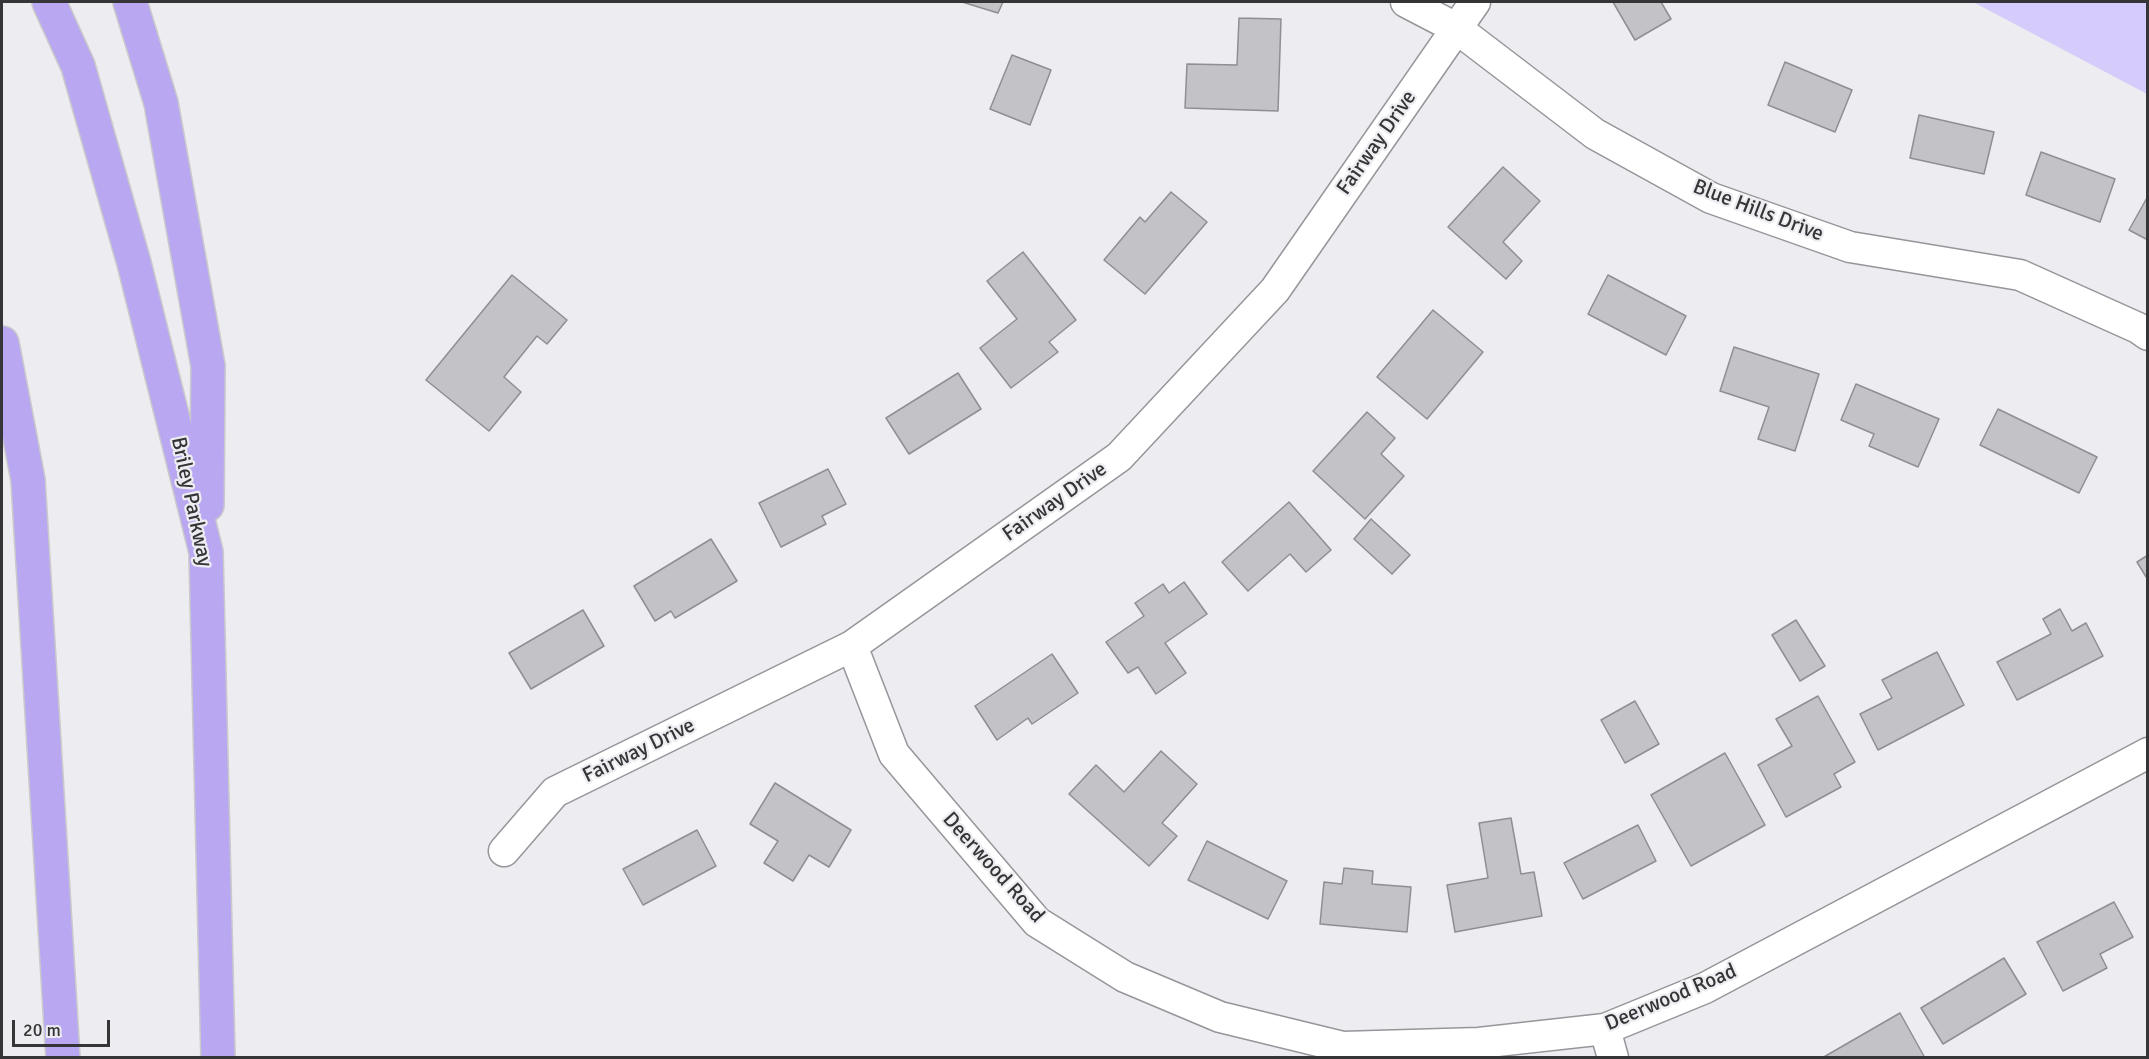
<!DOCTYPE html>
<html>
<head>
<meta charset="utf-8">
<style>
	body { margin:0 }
	#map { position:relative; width:2149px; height:1059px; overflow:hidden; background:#edecf1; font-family:Signika,sans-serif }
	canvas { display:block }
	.frame { position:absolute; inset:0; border:3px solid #353537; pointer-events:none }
	.scale { position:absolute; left:12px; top:1020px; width:98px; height:27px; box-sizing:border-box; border:3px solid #353537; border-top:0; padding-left:8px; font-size:18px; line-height:21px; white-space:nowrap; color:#353537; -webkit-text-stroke:4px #edecf1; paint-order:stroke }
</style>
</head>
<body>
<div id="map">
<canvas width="2149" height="1059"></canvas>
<div class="frame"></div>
<div class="scale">20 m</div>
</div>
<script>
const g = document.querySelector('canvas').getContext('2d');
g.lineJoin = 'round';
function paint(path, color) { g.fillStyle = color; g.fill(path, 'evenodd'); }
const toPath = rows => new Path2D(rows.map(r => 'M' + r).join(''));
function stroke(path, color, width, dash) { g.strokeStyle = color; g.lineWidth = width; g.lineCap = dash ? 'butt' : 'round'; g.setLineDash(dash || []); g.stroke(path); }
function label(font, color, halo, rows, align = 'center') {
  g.font = font + ' Signika,sans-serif'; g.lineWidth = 4.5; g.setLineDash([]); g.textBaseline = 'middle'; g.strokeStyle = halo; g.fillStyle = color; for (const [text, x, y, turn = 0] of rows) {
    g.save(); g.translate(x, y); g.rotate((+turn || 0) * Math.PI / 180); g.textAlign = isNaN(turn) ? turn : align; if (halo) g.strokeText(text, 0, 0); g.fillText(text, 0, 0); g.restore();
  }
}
paint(toPath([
	[1973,2,2147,2,2147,94]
]), '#d6ccfc');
const building = toPath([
	[962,2,1003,2,998,13,962,2],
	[1613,2,1661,2,1671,19,1635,40,1613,2],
	[1239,18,1281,19,1278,111,1185,108,1187,64,1237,65,1239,18],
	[1012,55,1051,70,1030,125,990,109,1012,55],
	[1785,62,1852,90,1835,132,1768,105,1785,62],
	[1919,115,1994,132,1984,174,1910,158,1919,115],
	[2041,152,2115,179,2100,222,2026,195,2041,152],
	[1503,167,1540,201,1503,242,1522,261,1506,279,1448,227,1503,167],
	[1171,192,1207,222,1145,294,1104,260,1140,217,1145,222,1171,192],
	[2148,196,2148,240,2129,230,2148,196],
	[1023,252,1076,320,1049,342,1058,352,1011,388,980,348,1017,319,987,281,1023,252],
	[512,275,567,320,547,344,537,336,504,377,521,392,489,431,426,380,512,275],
	[1608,275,1686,316,1666,355,1588,314,1608,275],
	[1433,310,1483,352,1427,419,1377,377,1433,310],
	[1734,347,1819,374,1795,451,1758,439,1769,407,1720,391,1734,347],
	[958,373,981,409,909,454,886,418,958,373],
	[1856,384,1939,419,1918,467,1869,446,1874,434,1841,420,1856,384],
	[1998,409,2097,457,2079,493,1980,445,1998,409],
	[1367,412,1395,438,1381,454,1404,476,1365,519,1313,471,1367,412],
	[828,469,846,504,822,516,826,524,781,547,759,503,828,469],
	[1289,502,1331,550,1306,572,1290,554,1248,591,1222,562,1289,502],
	[1371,519,1410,555,1392,574,1354,539,1371,519],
	[711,539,737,581,675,618,671,611,655,621,634,586,711,539],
	[2148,555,2148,580,2137,562,2148,555],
	[1184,582,1207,614,1165,643,1186,673,1156,694,1138,667,1128,673,1106,642,1144,616,1135,603,1163,584,1169,593,1184,582],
	[2060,609,2072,631,2086,623,2103,656,2017,700,1997,662,2051,634,2043,619,2060,609],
	[583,610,604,646,531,689,509,653,583,610],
	[1796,620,1825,666,1800,681,1772,635,1796,620],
	[1937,652,1964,705,1878,750,1860,714,1892,698,1882,680,1937,652],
	[1052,654,1078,693,1032,724,1028,718,997,740,975,706,1052,654],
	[1818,696,1855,762,1834,774,1841,787,1786,817,1758,765,1792,746,1776,719,1818,696],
	[1635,701,1659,744,1625,763,1601,720,1635,701],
	[1161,751,1197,784,1162,823,1177,836,1149,866,1069,794,1096,765,1124,792,1161,751],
	[1725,753,1765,825,1691,866,1651,795,1725,753],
	[775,783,851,830,829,867,809,855,793,881,764,863,778,841,750,824,775,783],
	[1511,818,1521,874,1534,872,1542,916,1455,932,1447,885,1488,878,1479,823,1511,818],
	[1638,825,1656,861,1583,899,1564,863,1638,825],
	[697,830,716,866,643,905,623,869,697,830],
	[1207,841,1287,881,1268,919,1188,880,1207,841],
	[1344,868,1373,871,1372,884,1411,887,1407,932,1320,924,1324,882,1342,884,1344,868],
	[2114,902,2133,937,2100,954,2107,968,2063,991,2037,942,2114,902],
	[2004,958,2026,994,1943,1044,1921,1008,2004,958],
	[1900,1013,1925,1058,1822,1058,1900,1013]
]);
paint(building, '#c3c2c6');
stroke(building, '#8f8e93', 1.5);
const minor = toPath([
	[1406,2,1456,28,1595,134,1711,198,1850,247,2020,275,2138,328,2148,335],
	[852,646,894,754,1037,922,1125,977,1220,1017,1343,1047,1479,1043,1605,1029,1705,988,2148,753],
	[504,851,555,792,852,646,1119,457,1275,290,1475,2],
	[1605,1029,1613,1058]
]);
const motorway = toPath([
	[49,2,78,66,134,263,206,552,218,1058],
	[130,2,161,103,208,366,207,505],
	[2,343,28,480,63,1058]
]);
stroke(minor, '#969599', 33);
stroke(motorway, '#cacacb', 36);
stroke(minor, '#fff', 30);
stroke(motorway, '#b9a7f2', 33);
label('21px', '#353537', '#edecf1', [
	["Fairway Drive",1377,143,-55],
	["Blue Hills Drive",1758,211,21],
	["Briley Parkway",191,502,78],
	["Fairway Drive",1055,502,-35],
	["Fairway Drive",639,751,-26],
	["Deerwood Road",993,868,48],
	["Deerwood Road",1671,998,-23]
]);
</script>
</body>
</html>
